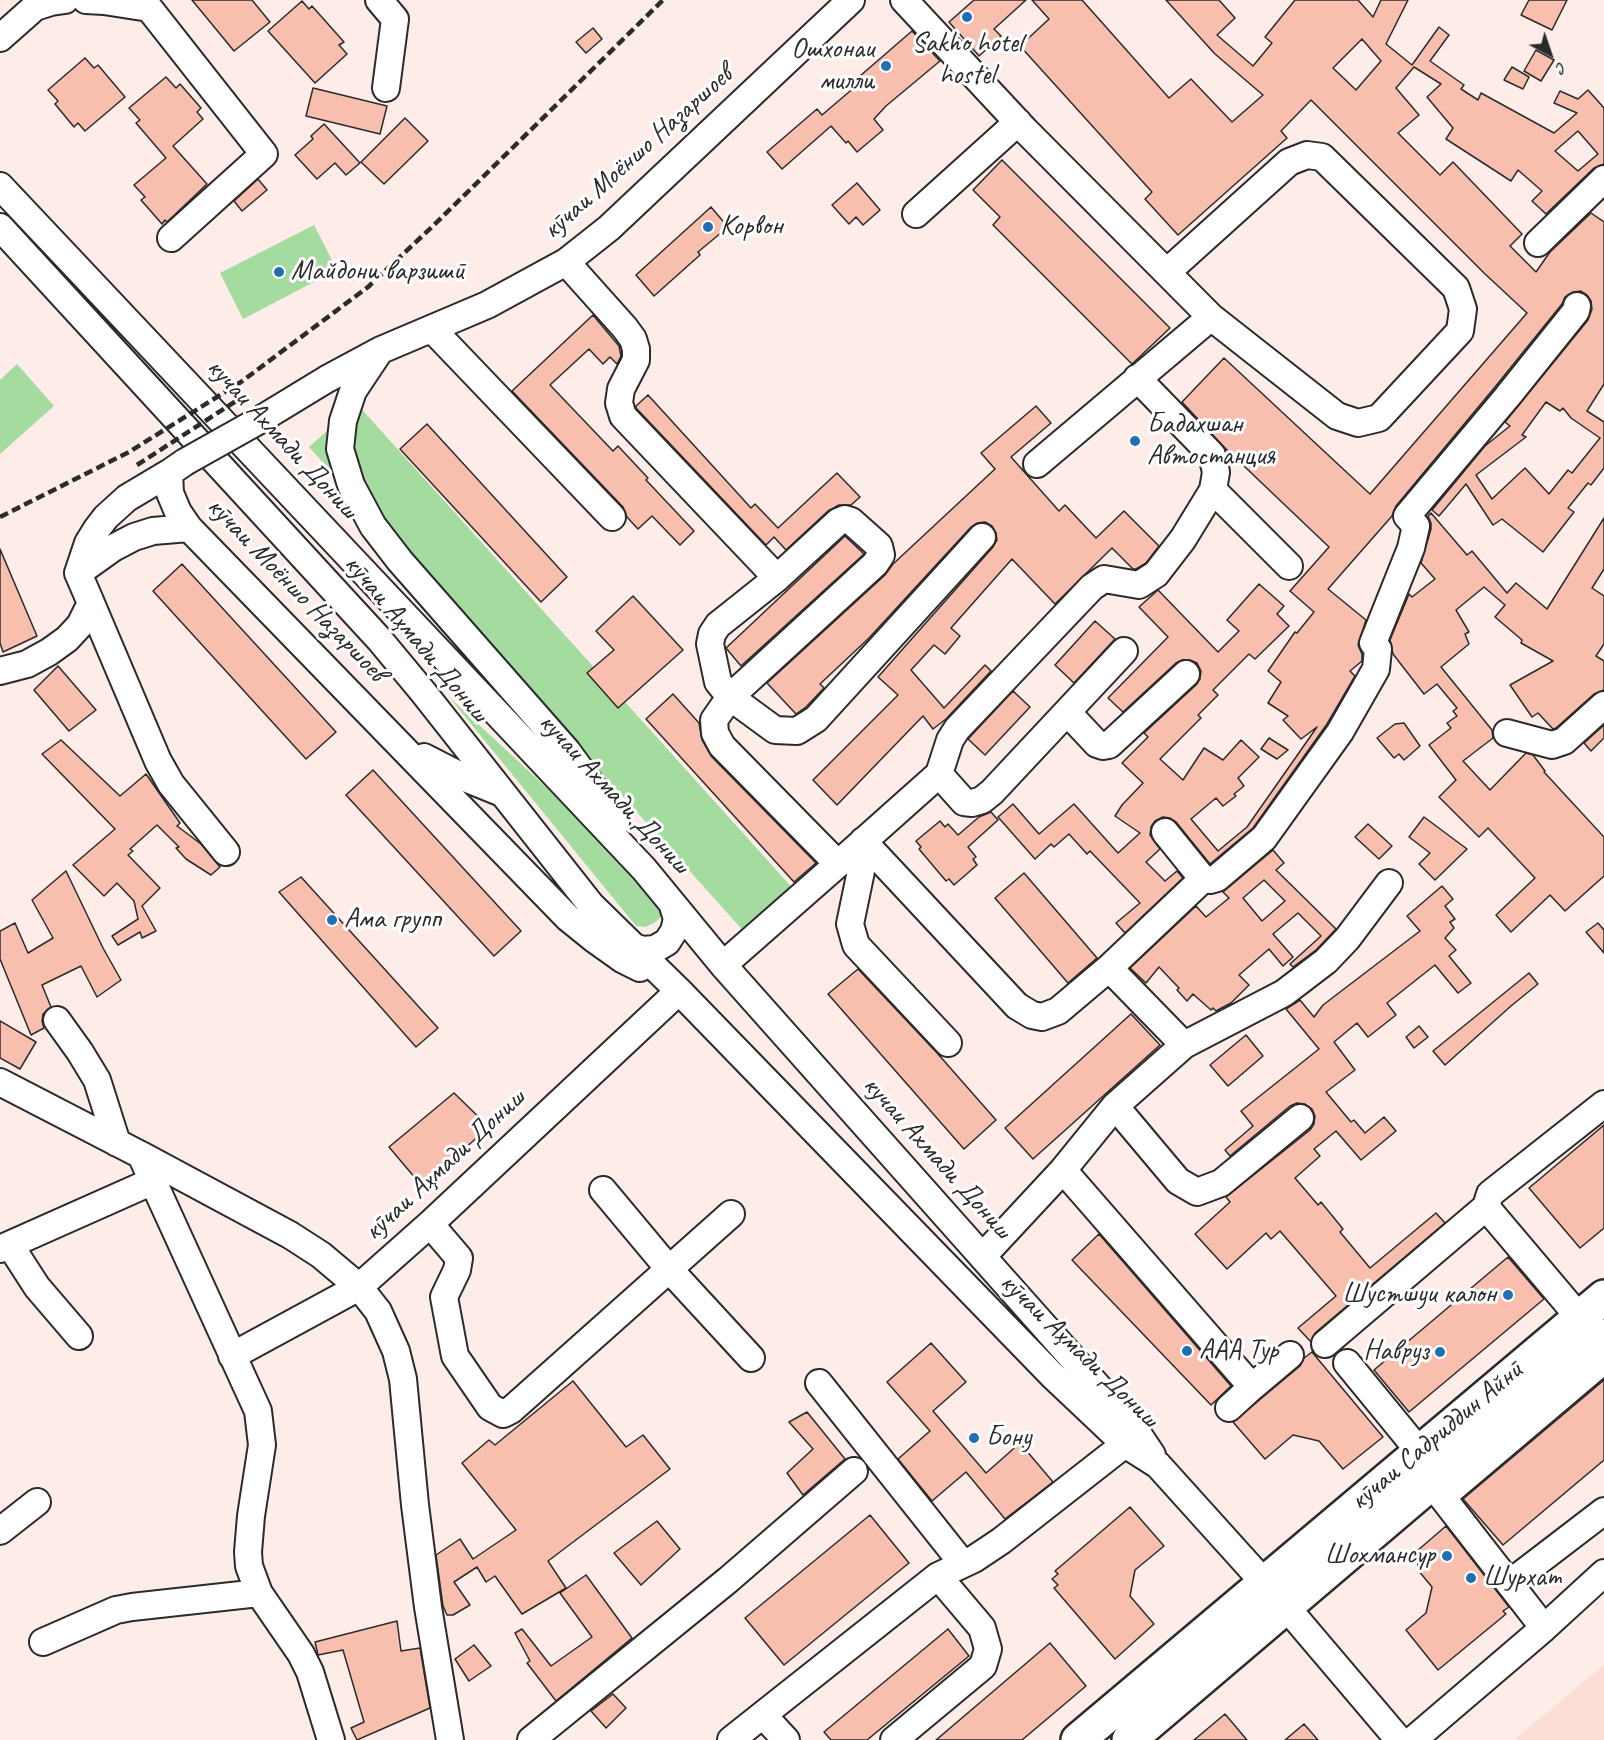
<!DOCTYPE html>
<html>
<head>
<meta charset="utf-8">
<style>
	body { margin:0 }
	#map { position:relative; width:1604px; height:1740px; overflow:hidden; background:#fdece7; font-family:Caveat,sans-serif }
	canvas { display:block }
	.north { position:absolute; left:1520px; top:24px; width:60px; height:60px; -webkit-text-stroke:4px #fff; paint-order:stroke; rotate:140deg; font-size:16px; font-weight:700; line-height:24px; text-align:center; color:#2b2b2b }
	.north::after { content:''; display:block; margin:auto; width:21px; height:27px; background:#2b2b2b; clip-path:polygon(50% 0,100% 100%,50% 72%,0 100%) }
</style>
</head>
<body>
<div id="map">
<canvas width="1604" height="1740"></canvas>
<div class="north">С</div>
</div>
<script>
const g = document.querySelector('canvas').getContext('2d');
g.lineJoin = 'round';
function paint(path, color) { g.fillStyle = color; g.fill(path, 'evenodd'); }
const toPath = rows => new Path2D(rows.map(r => 'M' + r).join(''));
function stroke(path, color, width, dash) { g.strokeStyle = color; g.lineWidth = width; g.lineCap = dash ? 'butt' : 'round'; g.setLineDash(dash || []); g.stroke(path); }
function label(font, color, halo, rows, align = 'center') {
  g.font = font + ' Caveat,sans-serif'; g.lineWidth = 6; g.setLineDash([]); g.textBaseline = 'middle'; g.strokeStyle = halo; g.fillStyle = color; for (const [text, x, y, turn = 0] of rows) {
    g.save(); g.translate(x, y); g.rotate((+turn || 0) * Math.PI / 180); g.textAlign = isNaN(turn) ? turn : align; if (halo) g.strokeText(text, 0, 0); g.fillText(text, 0, 0); g.restore();
  }
}
paint(toPath([
	[1604,1665,1604,1740,1514,1740]
]), '#fcded6');
paint(toPath([
	[314,225,337,270,243,319,220,273],
	[17,364,54,406,0,454,0,380],
	[357,404,796,892,748,936,309,447],
	[449,697,644,878,663,899,663,914,656,922,645,927,636,926]
]), '#a4dca0');
const building = toPath([
	[192,0,252,0,270,22,234,51,192,0],
	[974,0,1026,0,994,29,1001,36,979,56,949,22,974,0],
	[1032,0,1082,0,1169,98,1191,79,1232,122,1263,95,1215,54,1166,0,1219,0,1235,18,1217,35,1253,66,1272,43,1265,37,1295,0,1358,0,1373,17,1381,0,1408,0,1386,44,1412,65,1439,27,1449,35,1430,61,1464,85,1461,89,1478,100,1481,93,1554,133,1577,113,1554,103,1560,91,1578,99,1588,90,1604,108,1604,164,1594,168,1546,214,1532,201,1542,191,1518,170,1511,181,1446,139,1453,128,1427,97,1441,84,1414,67,1396,88,1419,115,1398,133,1440,175,1453,162,1522,234,1510,246,1536,272,1550,252,1591,213,1604,222,1604,384,1587,411,1604,422,1604,468,1591,485,1588,483,1568,508,1574,512,1543,552,1502,519,1493,525,1466,484,1439,516,1432,510,1485,446,1510,426,1505,422,1588,320,1592,309,1591,301,1587,295,1581,291,1573,292,1565,297,1562,304,1495,387,1396,506,1392,516,1328,589,1366,620,1358,645,1362,654,1362,661,1350,671,1355,676,1327,724,1253,828,1210,864,1176,822,1170,818,1163,817,1155,821,1151,827,1150,835,1160,849,1146,862,1165,881,1177,871,1183,878,1125,933,1116,923,1140,903,1090,851,1087,854,1069,834,1054,847,1051,844,1035,859,998,817,1013,804,1039,834,1074,804,1118,853,1140,833,1115,816,1122,805,1143,783,1122,763,1148,737,1144,733,1196,685,1200,679,1201,671,1197,663,1190,660,1182,660,1176,663,1123,712,1108,698,1168,637,1139,607,1158,590,1218,652,1239,631,1227,620,1259,584,1284,606,1277,614,1289,626,1255,659,1249,654,1213,690,1218,695,1198,715,1201,718,1160,759,1183,780,1204,748,1223,760,1241,740,1259,757,1238,778,1244,786,1234,794,1236,796,1223,806,1216,798,1191,819,1218,851,1247,827,1317,727,1301,739,1283,720,1288,716,1268,703,1281,682,1268,671,1295,632,1297,633,1314,612,1290,591,1329,547,1224,447,1182,402,1224,358,1370,494,1527,313,1484,273,1311,100,1281,131,1287,138,1178,235,1145,199,1152,192,1020,46,1049,19,1032,0],
	[1362,39,1381,61,1356,90,1333,68,1362,39],
	[1578,131,1598,154,1578,171,1555,151,1578,131],
	[1546,402,1560,411,1563,408,1571,418,1600,438,1572,473,1568,470,1549,494,1525,468,1492,499,1476,475,1526,437,1522,435,1546,402],
	[1529,0,1567,0,1552,30,1521,15,1529,0],
	[302,1,309,9,312,6,344,42,339,45,347,54,315,83,268,31,302,1],
	[593,28,602,39,586,53,576,42,593,28],
	[912,31,940,61,886,106,874,119,883,130,857,152,848,141,846,143,831,126,782,169,767,152,817,109,822,115,863,80,860,76,912,31],
	[1536,50,1554,60,1541,81,1524,71,1536,50],
	[85,58,94,68,98,65,125,97,85,131,78,123,74,127,55,104,58,101,48,90,85,58],
	[1512,67,1529,77,1523,89,1504,80,1512,67],
	[166,77,176,88,180,84,201,108,197,112,203,119,173,146,207,184,167,222,165,220,162,224,141,200,145,197,134,185,166,158,136,123,140,120,129,108,166,77],
	[313,88,387,106,380,134,306,116,313,88],
	[405,118,428,141,384,184,361,162,405,118],
	[324,124,360,163,346,175,335,163,317,179,295,155,313,139,311,136,324,124],
	[1002,160,1170,328,1132,364,993,225,1000,217,973,190,1002,160],
	[258,179,267,190,242,211,234,201,258,179],
	[857,183,880,210,863,225,856,217,849,224,832,205,857,183],
	[711,207,728,227,698,252,700,255,654,296,636,275,711,207],
	[593,315,619,346,621,356,617,364,610,357,603,364,589,349,550,385,613,451,618,446,648,478,646,480,694,531,680,545,652,516,638,529,627,517,623,507,512,391,593,315],
	[648,395,751,508,755,504,778,528,837,473,860,497,851,505,839,505,828,511,786,550,774,537,766,545,636,408,636,406,648,395],
	[1036,406,1051,423,1011,457,1059,511,1065,505,1096,538,1124,511,1159,546,1146,563,1136,569,1133,569,1112,548,1055,604,1012,559,951,628,960,636,945,654,934,645,911,670,944,708,985,665,991,671,946,719,933,729,923,716,837,805,813,780,898,695,878,677,993,547,997,540,996,533,992,526,985,522,977,523,971,527,869,638,820,684,824,688,806,707,796,714,767,683,885,575,893,564,995,469,981,453,1036,406],
	[427,424,567,577,541,602,400,449,427,424],
	[1431,513,1467,555,1472,551,1507,593,1516,583,1547,609,1604,518,1604,569,1592,588,1604,596,1604,644,1596,656,1604,661,1604,690,1594,694,1556,728,1553,729,1538,713,1532,717,1510,685,1553,661,1521,643,1522,640,1495,617,1505,605,1484,587,1456,610,1469,632,1465,634,1469,644,1441,667,1492,730,1493,738,1463,761,1490,790,1526,753,1533,755,1545,771,1544,772,1604,837,1604,876,1565,911,1550,895,1511,932,1496,915,1535,878,1488,828,1479,837,1439,797,1456,780,1429,745,1451,728,1447,723,1457,716,1453,711,1457,708,1437,684,1424,694,1393,654,1390,640,1409,594,1412,597,1435,579,1421,563,1431,529,1431,523,1428,516,1431,513],
	[845,536,864,554,741,666,726,648,845,536],
	[0,549,37,636,3,652,0,643,0,549],
	[182,564,336,732,306,759,153,591,182,564],
	[633,596,683,650,618,708,587,673,614,650,596,631,633,596],
	[1095,621,1115,639,1074,683,1055,665,1095,621],
	[58,666,96,710,69,731,34,690,58,666],
	[1013,691,1030,707,985,755,968,739,1013,691],
	[673,694,699,723,702,740,711,756,816,863,794,882,646,719,673,694],
	[1404,723,1420,746,1404,760,1399,754,1394,758,1377,738,1395,724,1404,723],
	[1604,725,1604,738,1591,751,1584,743,1604,725],
	[1269,738,1288,750,1277,759,1261,749,1269,738],
	[61,740,120,796,146,774,180,823,177,826,201,844,220,867,211,875,186,859,176,848,179,847,157,825,130,849,133,851,128,855,160,888,142,906,156,931,142,938,140,932,118,945,112,936,138,919,134,901,117,883,104,896,73,865,115,829,42,754,61,740],
	[373,770,521,931,494,956,346,795,373,770],
	[991,812,998,820,968,847,976,857,973,859,977,865,954,885,949,879,946,881,919,849,921,847,916,841,940,821,945,827,948,824,958,835,979,817,991,812],
	[1424,817,1467,849,1435,880,1419,864,1430,853,1409,837,1424,817],
	[1368,824,1392,846,1379,859,1355,837,1368,824],
	[1273,850,1284,863,1276,870,1336,929,1316,950,1293,967,1290,964,1321,936,1298,913,1273,934,1293,957,1283,966,1269,949,1239,975,1249,985,1231,1003,1216,1011,1213,1008,1211,1010,1193,994,1187,1001,1177,990,1179,988,1159,967,1146,983,1130,968,1196,906,1206,917,1229,898,1223,892,1273,850],
	[1264,880,1285,901,1262,921,1243,898,1264,880],
	[66,871,103,948,121,980,97,997,81,966,42,985,51,1007,43,1014,42,1021,44,1028,31,1035,0,959,0,931,15,923,28,953,53,938,32,900,66,871],
	[1024,873,1097,958,1068,983,995,898,1024,873],
	[301,877,438,1028,416,1047,279,892,301,877],
	[1442,886,1453,899,1445,906,1455,919,1450,922,1454,928,1445,938,1456,950,1449,956,1471,983,1458,993,1435,965,1387,1003,1396,1015,1368,1037,1357,1023,1334,1042,1355,1070,1326,1092,1351,1122,1354,1120,1365,1133,1384,1117,1396,1131,1361,1160,1336,1131,1314,1149,1320,1156,1295,1178,1318,1205,1321,1202,1343,1229,1340,1232,1370,1268,1436,1213,1445,1223,1315,1333,1311,1342,1298,1328,1336,1296,1280,1231,1271,1239,1266,1233,1227,1269,1195,1234,1230,1202,1226,1197,1310,1130,1314,1124,1315,1116,1312,1109,1305,1104,1297,1103,1290,1106,1230,1156,1225,1150,1253,1126,1241,1111,1319,1049,1286,1009,1300,1000,1314,1017,1323,1005,1420,931,1407,916,1442,886],
	[1598,923,1604,930,1604,953,1586,932,1598,923],
	[858,969,938,1054,996,1120,964,1149,828,994,858,969],
	[1529,973,1538,984,1511,1006,1445,1065,1433,1051,1529,973],
	[1131,1014,1160,1045,1033,1159,1005,1128,1131,1014],
	[0,1021,36,1042,20,1069,0,1058,0,1021],
	[1419,1026,1428,1037,1414,1048,1406,1037,1419,1026],
	[1246,1035,1263,1056,1228,1086,1210,1065,1246,1035],
	[454,1093,489,1127,422,1186,389,1147,454,1093],
	[1604,1125,1604,1228,1580,1248,1529,1188,1604,1125],
	[1099,1234,1231,1386,1211,1405,1072,1260,1099,1234],
	[1508,1257,1544,1299,1409,1412,1374,1370,1508,1257],
	[931,1343,966,1382,933,1411,986,1473,1020,1443,1053,1482,1005,1519,966,1472,932,1501,898,1459,930,1431,887,1382,931,1343],
	[1312,1352,1383,1437,1343,1469,1319,1441,1293,1435,1265,1459,1233,1422,1300,1366,1304,1358,1312,1352],
	[1604,1380,1604,1460,1503,1545,1463,1499,1604,1380],
	[573,1381,626,1447,643,1435,670,1469,548,1561,566,1588,522,1614,495,1576,486,1582,477,1567,454,1582,470,1605,453,1615,447,1615,443,1606,436,1555,460,1539,473,1559,516,1530,462,1463,489,1440,495,1445,573,1381],
	[807,1412,845,1459,803,1495,787,1473,813,1449,789,1422,807,1412],
	[1130,1507,1164,1546,1135,1570,1130,1596,1154,1624,1115,1659,1054,1588,1058,1585,1052,1579,1058,1574,1055,1571,1130,1507],
	[870,1515,909,1563,784,1665,745,1618,870,1515],
	[657,1521,680,1549,641,1585,614,1553,657,1521],
	[1446,1526,1509,1607,1503,1611,1506,1614,1438,1670,1406,1630,1426,1613,1432,1587,1418,1570,1417,1551,1446,1526],
	[586,1575,632,1638,556,1701,527,1663,530,1661,515,1633,522,1629,551,1666,592,1637,560,1593,586,1575],
	[397,1621,401,1651,420,1648,430,1708,357,1740,351,1728,364,1722,343,1650,318,1655,315,1642,397,1621],
	[948,1629,969,1656,867,1740,831,1740,824,1732,948,1629],
	[1050,1643,1086,1686,1022,1740,936,1740,1050,1643],
	[474,1645,491,1666,469,1681,455,1659,474,1645],
	[613,1694,626,1708,606,1728,591,1711,613,1694],
	[1225,1714,1247,1740,1194,1740,1225,1714],
	[1304,1724,1318,1740,1285,1740,1304,1724]
]);
paint(building, '#f8bfae');
stroke(building, '#2b2b2b', 1.5);
const minor = toPath([
	[86,0,104,1,149,8,264,154,171,238],
	[379,0,395,19,386,88],
	[904,0,1025,130,1211,317,1337,416,1358,423,1379,418,1460,331,1463,309,1456,288,1322,157,1307,155,1289,162,1167,272],
	[0,38,35,7,51,2,65,0],
	[0,186,644,869,723,965,1132,1425,1152,1455],
	[916,214,1018,122],
	[0,227,379,639,423,692,591,905,679,991,1052,1375,1125,1444,1158,1465,1287,1608,1399,1740],
	[1538,243,1604,179],
	[566,262,625,328,633,339,636,349,636,360,621,389,619,403,623,416,777,578,718,625,712,634,710,644,718,682,730,697,714,720,715,733,722,746,838,864,723,965],
	[432,329,612,517],
	[379,352,353,391,343,421,340,449,351,485,373,526,400,561,567,751,594,788,616,823],
	[258,421,327,379,381,350,487,305,566,262,609,228,851,0],
	[185,462,169,473,170,493,178,512,189,528,568,918,594,939,622,959,640,968],
	[1037,464,1211,317],
	[1213,490,1289,566],
	[78,573,113,548,134,537,153,531,189,528],
	[777,578,838,522,845,519,851,521,879,546,881,555,875,564,730,697,775,730,797,731,816,719,982,537],
	[91,603,158,761,171,784,226,852],
	[0,671,27,664,49,652,67,639,80,625,91,603,78,573,88,543,96,530,106,517,127,498,169,473],
	[1067,712,1097,744,1103,746,1109,745,1186,674],
	[1507,733,1552,745,1564,741,1604,705],
	[424,757,465,778,502,793],
	[939,774,964,802,972,803,982,800,992,792,1124,651],
	[1165,832,1203,879,1210,880,1217,878,1264,838,1340,732,1376,669,1378,649,1373,643,1411,548,1416,526,1407,516,1507,397,1576,311,1577,306],
	[863,841,1017,1006,1032,1015,1042,1017,1058,1011,1109,968],
	[863,841,861,871,850,924,856,945,948,1043],
	[838,864,939,774,950,740,957,729,1092,587,1104,579,1139,585,1156,574,1183,539,1213,490,1216,472,1212,455,1137,378],
	[630,945,642,950,655,949,667,942,674,931,677,919,673,906],
	[57,1020,80,1052,97,1080,117,1143],
	[1184,1045,1284,993,1326,961,1347,939,1389,883],
	[0,1082,141,1155,258,1411,262,1445,251,1516,248,1552,249,1566,259,1593,301,1654,310,1672,331,1740],
	[1115,1106,1178,1181,1197,1192,1221,1183,1300,1118],
	[141,1155,290,1235,321,1255,359,1287,378,1311,396,1351,403,1379,415,1505,428,1607,450,1740],
	[1063,1170,1252,1387,1290,1355],
	[603,1190,669,1269,751,1358],
	[430,1224,459,1258,457,1270,444,1297,455,1356,490,1407,503,1414,511,1410,731,1214],
	[10,1245,37,1287,79,1336],
	[0,1249,153,1181],
	[983,1256,1063,1170,1115,1106,1184,1045,1109,968,1203,879],
	[1579,1317,1486,1207,1490,1194,1604,1104],
	[1325,1344,1486,1207],
	[232,1356,359,1287,430,1224,679,991],
	[1347,1363,1419,1451],
	[819,1383,963,1564],
	[1229,1408,1252,1387],
	[1432,1484,1544,1628],
	[1442,1497,1604,1360],
	[0,1531,37,1502],
	[1510,1583,1604,1511],
	[43,1642,116,1610,132,1607,259,1593],
	[763,1715,786,1740],
	[531,1740,728,1580,854,1471],
	[731,1740,938,1576,974,1559,1001,1541,1125,1444],
	[894,1740,983,1666,988,1649,982,1628,938,1576],
	[1413,1740,1544,1628,1604,1573]
]);
const highway = toPath([
	[1078,1740,1604,1297],
	[1129,1740,1604,1336]
]);
stroke(minor, '#2b2b2b', 30);
stroke(highway, '#2b2b2b', 38);
stroke(minor, '#fff', 26);
stroke(highway, '#fff', 33);
stroke(toPath([
	[137,465,250,392],
	[0,517,129,452,241,382,368,287,434,225,663,0]
]), '#2b2b2b', 4.5, [9, 4.5]);
const minorBridge = toPath([
	[185,462,258,421]
]);
stroke(minorBridge, '#2b2b2b', 30, []);
stroke(minorBridge, '#fff', 26);
for (const [x, y, r, color] of [
	[967,17,6,"#1f6fb2"],
	[886,66,6,"#1f6fb2"],
	[708,227,6,"#1f6fb2"],
	[279,272,6,"#1f6fb2"],
	[1135,441,6,"#1f6fb2"],
	[332,920,6,"#1f6fb2"],
	[1508,1295,6,"#1f6fb2"],
	[1187,1351,6,"#1f6fb2"],
	[1440,1352,6,"#1f6fb2"],
	[974,1438,6,"#1f6fb2"],
	[1447,1556,6,"#1f6fb2"],
	[1471,1578,6,"#1f6fb2"]
]) { const dot = new Path2D(); dot.arc(x, y, r, 0, 2 * Math.PI); g.fillStyle = color; g.fill(dot); stroke(dot, '#fff', 2); }
label('28px', '#2b2b2b', '#fff', [
	["Sakho hotel",967,44,"center"],
	["hostel",967,76,"center"],
	["Ошхонаи",874,50,"right"],
	["милли",874,82,"right"],
	["Корвон",720,227],
	["Майдони варзишӣ",291,272],
	["Бадахшан",1147,425],
	["Автостанция",1147,457],
	["Ама групп",344,920],
	["Шустшуи калон",1496,1295,"right"],
	["ААА Тур",1199,1351],
	["Навруз",1428,1352,"right"],
	["Бону",986,1438],
	["Шохмансур",1435,1556,"right"],
	["Шурхат",1483,1578]
], 'left');
label('28px', '#2b2b2b', '#fff', [
	["кӯчаи Моёншо Назаршоев",638,153,-42],
	["кучаи Ахмади Дониш",282,439,47],
	["кӯчаи Моёншо Назаршоев",296,590,46],
	["кӯчаи Аҳмади Дониш",416,639,50],
	["кучаи Ахмади Дониш",614,794,47],
	["кучаи Ахмади Дониш",937,1158,48],
	["кӯчаи Аҳмади Дониш",445,1165,-43],
	["кӯчаи Аҳмади Дониш",1079,1351,44],
	["кӯчаи Садриддин Айнӣ",1437,1436,-40]
]);
</script>
</body>
</html>
